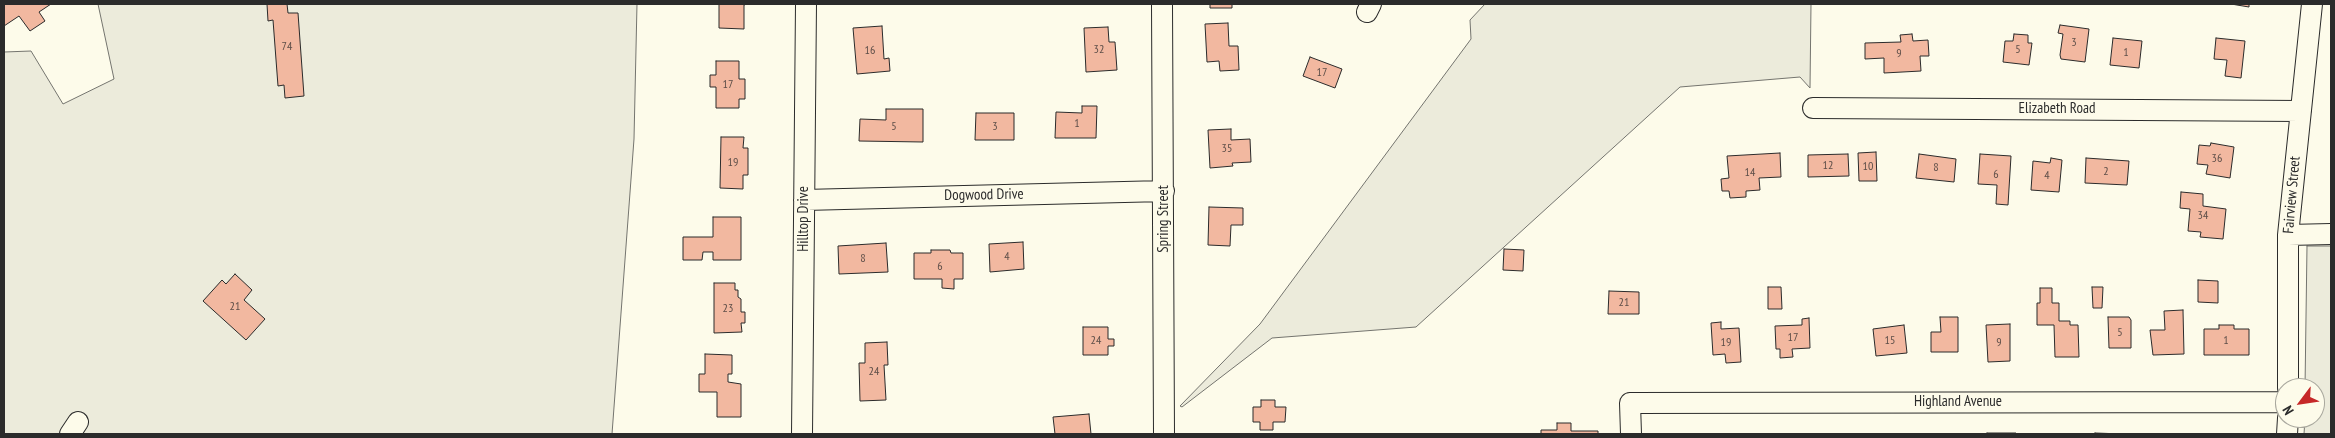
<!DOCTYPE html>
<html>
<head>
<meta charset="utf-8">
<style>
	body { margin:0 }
	#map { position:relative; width:2335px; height:438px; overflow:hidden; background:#fdfbea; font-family:"PT Sans Narrow",sans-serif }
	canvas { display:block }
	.frame { position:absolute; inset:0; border:5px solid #2b2b2b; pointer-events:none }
	.north { position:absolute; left:2275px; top:378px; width:50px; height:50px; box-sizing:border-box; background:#fdfbea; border:1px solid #a9a89e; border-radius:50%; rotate:239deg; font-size:14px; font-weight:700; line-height:20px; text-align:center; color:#2b2b2b }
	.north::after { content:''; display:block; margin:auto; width:18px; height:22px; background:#c62828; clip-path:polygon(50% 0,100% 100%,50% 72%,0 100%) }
</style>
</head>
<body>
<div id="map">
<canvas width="2335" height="438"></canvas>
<div class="frame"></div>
<div class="north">N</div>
</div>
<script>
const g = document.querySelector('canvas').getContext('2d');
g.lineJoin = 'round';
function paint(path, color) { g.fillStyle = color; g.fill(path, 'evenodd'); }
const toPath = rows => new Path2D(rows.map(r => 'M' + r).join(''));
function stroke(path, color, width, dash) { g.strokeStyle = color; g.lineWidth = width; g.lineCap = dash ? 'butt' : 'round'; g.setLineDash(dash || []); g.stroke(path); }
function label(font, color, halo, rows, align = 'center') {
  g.font = font + ' "PT Sans Narrow",sans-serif'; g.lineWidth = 4; g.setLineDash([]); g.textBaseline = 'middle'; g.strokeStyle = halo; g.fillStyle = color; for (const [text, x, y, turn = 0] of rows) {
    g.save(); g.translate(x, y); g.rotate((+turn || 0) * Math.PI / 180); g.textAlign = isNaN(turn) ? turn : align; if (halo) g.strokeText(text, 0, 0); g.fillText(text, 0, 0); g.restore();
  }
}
const green = toPath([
	[98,4,637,4,634,139,612,434,4,434,4,52,31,51,63,104,114,79,98,4],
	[1485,4,1811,4,1810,88,1800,77,1680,87,1416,327,1272,338,1182,407,1180,406,1260,324,1471,39,1470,20,1485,4],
	[2307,246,2331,246,2331,434,2304,434,2305,418,2315,418,2315,388,2305,388,2307,246]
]);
paint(green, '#ecebdb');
stroke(green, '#74746e', 1);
const building = toPath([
	[4,4,51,4,39,12,45,21,30,31,19,16,4,26,4,4],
	[267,4,287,4,288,13,298,13,304,96,285,98,284,85,278,86,273,20,268,21,267,4],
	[719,4,747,4,744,5,744,29,719,28,719,4],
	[1210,4,1232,4,1232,8,1210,8,1210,4],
	[2231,4,2249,4,2249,7,2231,4],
	[1228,23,1229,46,1238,46,1239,70,1220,71,1219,61,1207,62,1205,24,1228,23],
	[2060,25,2089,29,2085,62,2061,59,2060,55,2063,34,2058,33,2060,25],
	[882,26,884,59,889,58,890,71,857,74,853,28,882,26],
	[1108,27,1109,42,1115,42,1117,70,1086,72,1084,28,1108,27],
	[1912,34,1913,41,1928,40,1929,56,1920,56,1921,71,1884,73,1884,58,1865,59,1865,43,1901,42,1900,35,1912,34],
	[2014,34,2028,35,2028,43,2032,43,2029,65,2003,62,2005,41,2013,41,2014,34],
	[2113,38,2142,41,2139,68,2110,65,2113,38],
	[2216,38,2245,41,2241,78,2225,76,2227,60,2214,59,2216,38],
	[1310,57,1342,69,1335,88,1303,76,1310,57],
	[716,61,739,61,739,79,745,79,745,99,739,99,739,108,716,108,716,87,710,87,710,75,716,75,716,61],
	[1082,106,1097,106,1096,138,1055,138,1056,112,1082,113,1082,106],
	[886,109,923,109,923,142,859,141,860,119,886,120,886,109],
	[976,113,1014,113,1014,140,975,140,976,113],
	[1231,129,1231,140,1250,139,1251,162,1232,163,1233,166,1210,168,1208,130,1231,129],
	[721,137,744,137,743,148,748,148,748,175,743,175,743,189,720,188,721,137],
	[2211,143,2234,147,2230,178,2206,174,2208,165,2197,164,2199,145,2210,146,2211,143],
	[1876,152,1877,181,1859,181,1858,153,1876,152],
	[1780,153,1781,177,1759,178,1760,190,1746,191,1746,197,1730,198,1729,191,1722,191,1721,179,1729,178,1727,156,1780,153],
	[1848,154,1849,176,1808,177,1808,155,1848,154],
	[1919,154,1956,159,1954,182,1916,178,1919,154],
	[1980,154,2011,156,2008,205,1996,204,1997,185,1978,184,1980,154],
	[2051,158,2062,160,2059,192,2031,190,2033,161,2050,163,2051,158],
	[2086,158,2129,161,2127,185,2085,183,2086,158],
	[2181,192,2203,194,2203,206,2226,209,2223,239,2200,237,2201,232,2188,231,2190,209,2180,208,2181,192],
	[1209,207,1243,208,1243,225,1231,225,1230,246,1208,245,1209,207],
	[713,217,741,217,741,260,713,260,713,252,703,252,702,260,683,260,683,237,713,237,713,217],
	[1023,242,1024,269,990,272,989,244,1023,242],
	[886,243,888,272,839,274,838,246,886,243],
	[1504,249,1524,250,1523,271,1503,270,1504,249],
	[931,250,950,250,951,253,963,253,963,279,954,279,954,289,942,288,942,279,914,279,914,253,931,253,931,250],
	[235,274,252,290,244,300,265,319,246,340,203,301,222,280,226,284,235,274],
	[2198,280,2218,281,2218,303,2198,302,2198,280],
	[714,283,735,283,735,290,738,290,738,297,741,299,741,312,745,312,745,323,741,323,742,332,714,333,714,283],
	[1768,287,1781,287,1782,309,1768,309,1768,287],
	[2092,287,2103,287,2102,308,2093,308,2092,287],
	[2040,288,2052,288,2052,303,2059,303,2059,321,2070,321,2070,325,2078,325,2079,357,2055,357,2054,325,2037,325,2037,303,2040,303,2040,288],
	[1609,291,1639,292,1639,314,1608,314,1609,291],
	[2183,310,2184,354,2153,355,2150,330,2165,330,2164,311,2183,310],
	[1940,317,1958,317,1958,352,1931,352,1931,332,1941,332,1940,317],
	[2108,317,2129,317,2131,320,2131,348,2109,348,2108,317],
	[1809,318,1810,348,1792,349,1793,357,1780,358,1780,349,1776,349,1775,326,1802,325,1802,319,1809,318],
	[1721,322,1721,329,1739,328,1741,362,1726,363,1725,354,1713,355,1711,323,1721,322],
	[2010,324,2010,361,1988,362,1986,325,2010,324],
	[1904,325,1907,353,1876,356,1873,329,1904,325],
	[2219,325,2234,325,2234,329,2249,329,2249,355,2204,355,2204,329,2219,329,2219,325],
	[1083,327,1108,327,1108,339,1114,339,1114,346,1108,346,1108,355,1083,355,1083,327],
	[887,342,888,365,884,365,886,400,860,401,859,363,865,363,865,343,887,342],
	[705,354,732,355,732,374,728,374,728,382,741,384,741,417,717,417,717,392,699,392,699,374,705,374,705,354],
	[1261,400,1275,400,1275,407,1286,407,1285,422,1273,422,1273,430,1260,430,1260,422,1253,422,1253,407,1261,407,1261,400],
	[1089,414,1091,434,1055,434,1053,417,1089,414],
	[1557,423,1571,423,1571,431,1598,431,1598,434,1541,434,1541,430,1557,430,1557,423],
	[1987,433,2016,433,2016,434,1987,434,1987,433],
	[2095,433,2123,434,2095,434,2095,433]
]);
paint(building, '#f2b8a0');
stroke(building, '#2b2b2b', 1);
const minor = toPath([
	[1162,4,1164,434],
	[1367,12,1371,4],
	[1813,108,2301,111],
	[804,200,1164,191],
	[2288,235,2331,234],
	[2288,388,2288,235,2312,4],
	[70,434,78,422],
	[802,434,806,4],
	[1631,434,1630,403,2285,402],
	[2287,434,2288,418]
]);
stroke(minor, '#2b2b2b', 22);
stroke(minor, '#fdfbea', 20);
label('12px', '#5d4e48', null, [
	["3",2074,43],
	["74",287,47],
	["32",1099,50],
	["5",2018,50],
	["16",870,51],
	["1",2126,53],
	["9",1899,54],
	["17",1322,73],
	["17",728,85],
	["1",1077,124],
	["5",894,127],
	["3",995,127],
	["35",1227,149],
	["36",2217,159],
	["19",733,163],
	["12",1828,166],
	["10",1868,167],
	["8",1936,168],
	["2",2106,172],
	["14",1750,173],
	["6",1996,175],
	["4",2047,176],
	["34",2203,216],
	["4",1007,257],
	["8",863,259],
	["6",940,267],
	["21",1624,303],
	["21",235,307],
	["23",728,309],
	["5",2120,333],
	["17",1793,338],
	["24",1096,341],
	["15",1890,341],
	["1",2226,341],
	["19",1726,343],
	["9",1999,343],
	["24",874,372]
]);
label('15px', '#2b2b2b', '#fdfbea', [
	["Elizabeth Road",2057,109],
	["Dogwood Drive",984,195,-1],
	["Fairview Street",2292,195,-85],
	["Hilltop Drive",804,219,-90],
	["Spring Street",1164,219,-90],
	["Highland Avenue",1958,402]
]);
</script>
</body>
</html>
